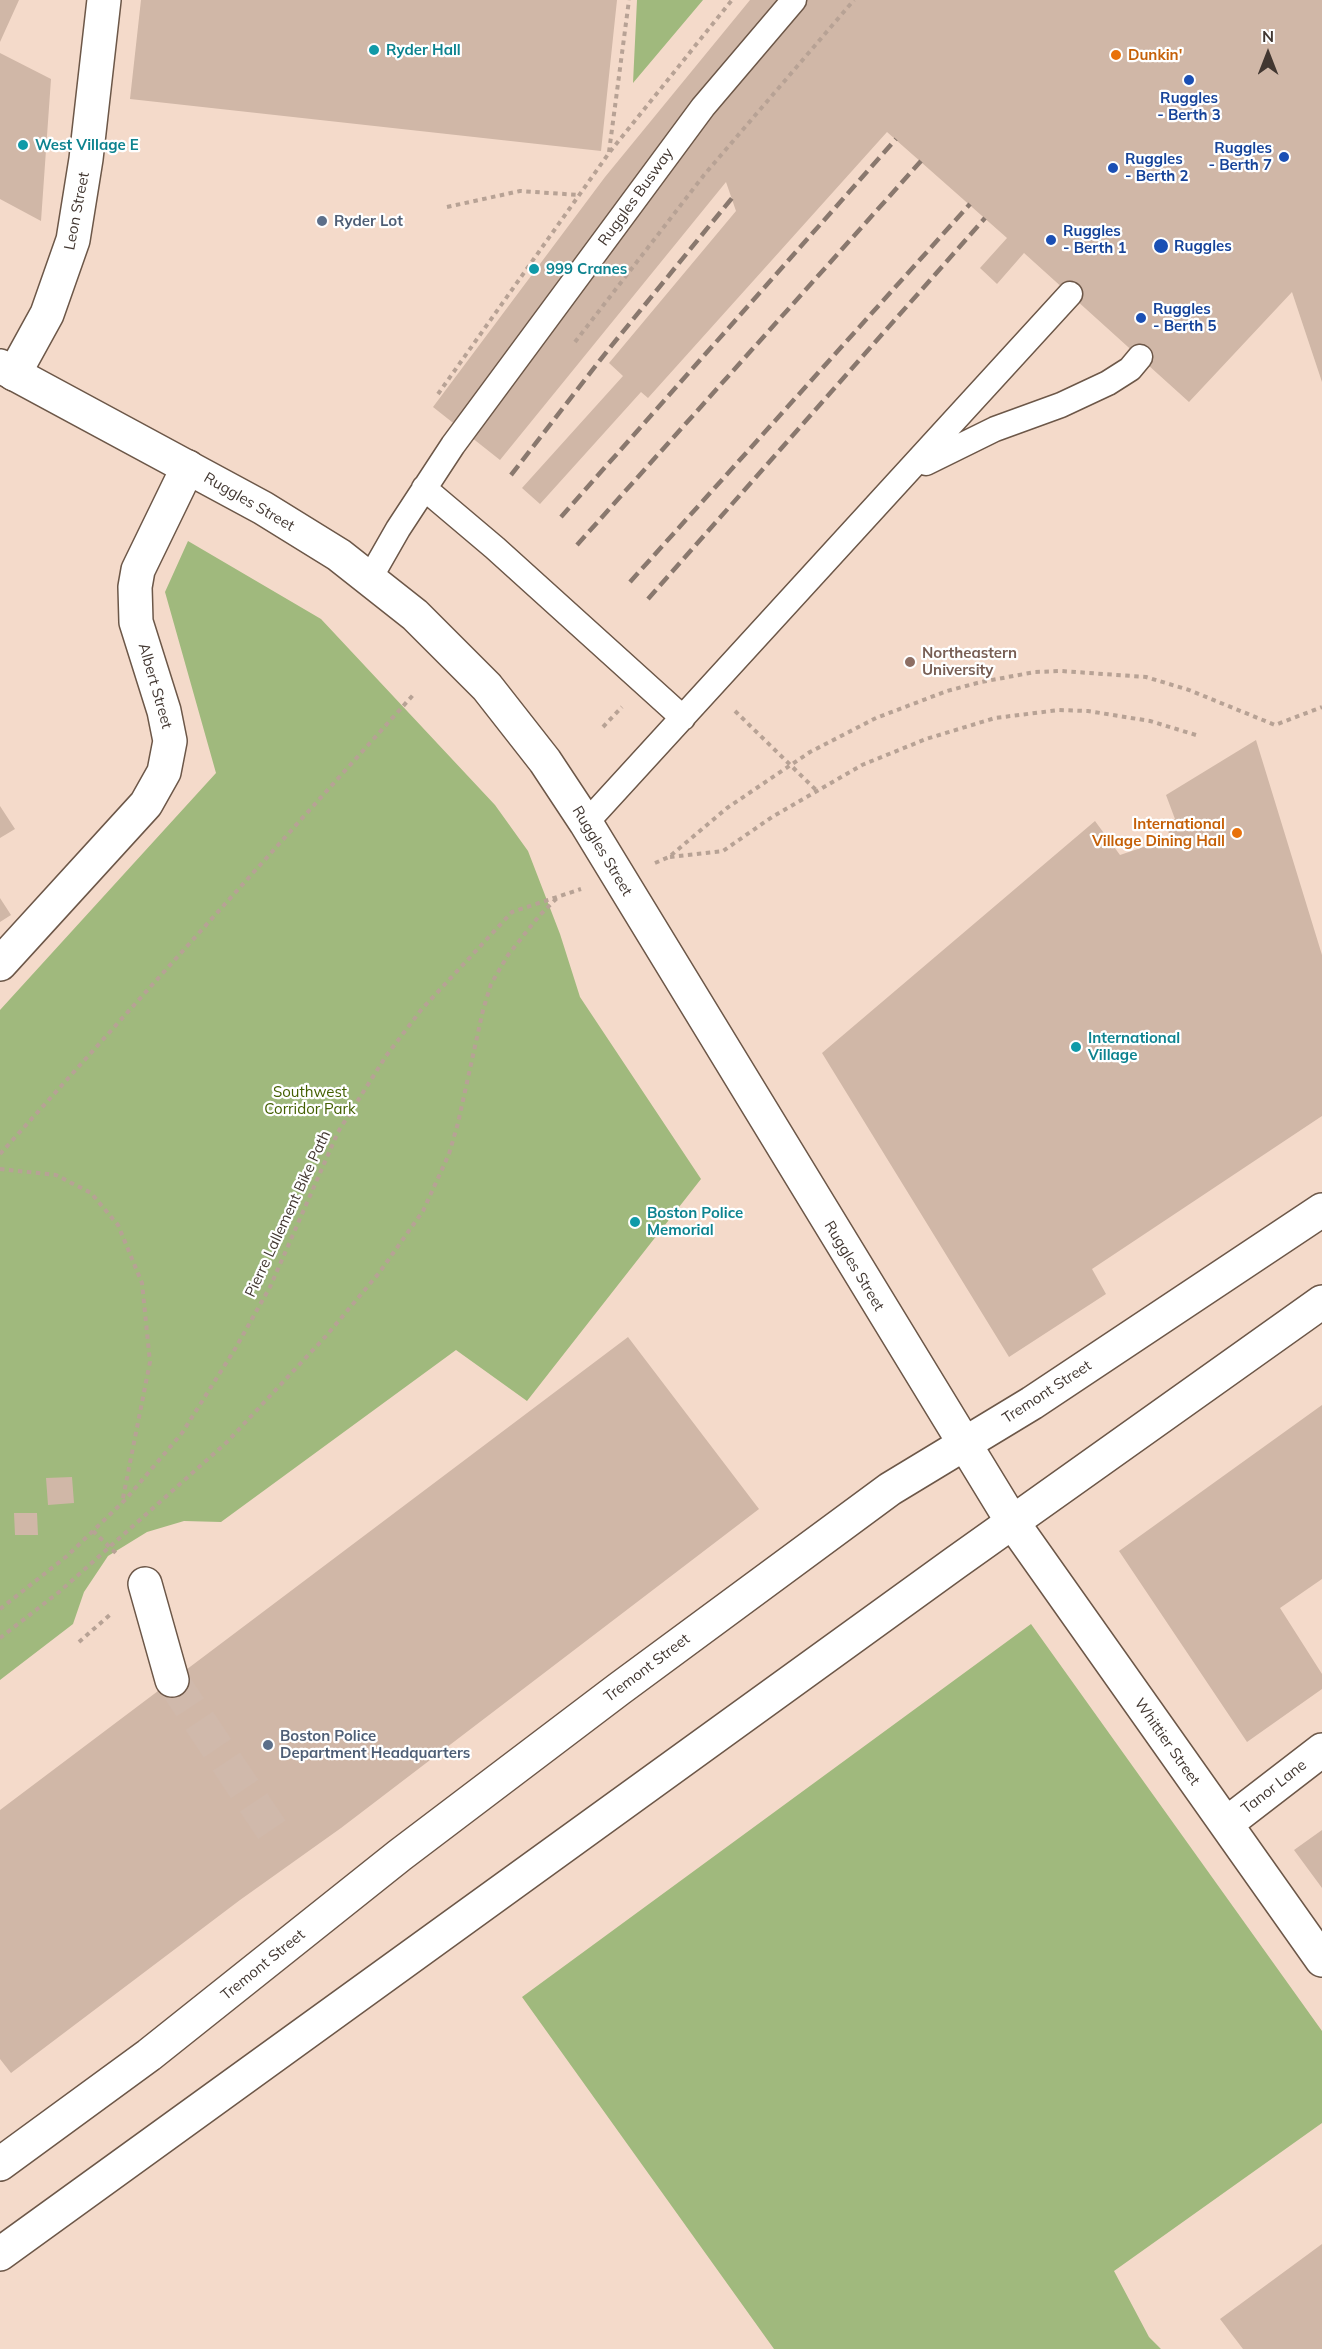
<!DOCTYPE html>
<html>
<head>
<meta charset="utf-8">
<style>
	body { margin:0 }
	#map { position:relative; width:1322px; height:2349px; overflow:hidden; background:#f4daca; font-family:Mulish,sans-serif }
	canvas { display:block }
	.north { position:absolute; left:1238px; top:24px; width:60px; height:60px; -webkit-text-stroke:4px #fff; paint-order:stroke; rotate:0deg; font-size:16px; font-weight:700; line-height:24px; text-align:center; color:#423731 }
	.north::after { content:''; display:block; margin:auto; width:21px; height:27px; background:#423731; clip-path:polygon(50% 0,100% 100%,50% 72%,0 100%) }
</style>
</head>
<body>
<div id="map">
<canvas width="1322" height="2349"></canvas>
<div class="north">N</div>
</div>
<script>
const g = document.querySelector('canvas').getContext('2d');
g.lineJoin = 'round';
function paint(path, color) { g.fillStyle = color; g.fill(path, 'evenodd'); }
const toPath = rows => new Path2D(rows.map(r => 'M' + r).join(''));
function stroke(path, color, width, dash) { g.strokeStyle = color; g.lineWidth = width; g.lineCap = dash ? 'butt' : 'round'; g.setLineDash(dash || []); g.stroke(path); }
function label(font, color, halo, rows, align = 'center') {
  g.font = font + ' Mulish,sans-serif'; g.lineWidth = 4.5; g.setLineDash([]); g.textBaseline = 'middle'; g.strokeStyle = halo; g.fillStyle = color; for (const [text, x, y, turn = 0] of rows) {
    g.save(); g.translate(x, y); g.rotate((+turn || 0) * Math.PI / 180); g.textAlign = isNaN(turn) ? turn : align; if (halo) g.strokeText(text, 0, 0); g.fillText(text, 0, 0); g.restore();
  }
}
paint(toPath([
	[637,0,703,0,633,83],
	[188,541,321,619,495,805,528,851,560,934,580,997,701,1179,527,1401,456,1350,221,1522,184,1521,147,1532,108,1556,84,1592,73,1624,0,1680,0,1010,216,773,165,592],
	[1031,1624,1322,2031,1322,2123,1114,2271,1149,2337,1161,2349,774,2349,522,1997]
]), '#a0b97d');
paint(toPath([
	[0,0,19,0,0,42],
	[141,0,617,0,601,151,130,99],
	[750,0,1322,0,1322,382,1292,292,1189,402,1024,253,997,284,980,268,1007,238,887,132,648,398,641,392,540,504,522,488,623,376,609,363,736,211,726,182,500,460,433,407,605,177],
	[0,53,51,79,41,221,0,199],
	[1256,740,1322,955,1322,1116,1092,1269,1106,1294,1009,1357,822,1053,1095,821,1120,855,1170,838,1166,822,1175,819,1166,795],
	[0,806,15,829,0,838],
	[0,898,11,915,0,922],
	[628,1337,759,1509,341,1828,240,1900,11,2073,0,2059,0,1810],
	[1322,1405,1322,1579,1280,1608,1322,1674,1322,1689,1247,1742,1119,1551],
	[72,1477,74,1503,48,1505,46,1478],
	[14,1513,37,1513,38,1535,15,1535],
	[1322,1830,1322,1888,1294,1850],
	[1322,2244,1322,2349,1243,2349,1220,2319]
]), '#d0b7a7');
stroke(toPath([
	[172,1680,274,1833]
]), '#d0b9ab', 33, [33, 16]);
const service = toPath([
	[926,463,995,429,1061,405,1108,383,1130,369,1140,357],
	[424,488,495,548,683,718],
	[370,578,398,529,453,445,703,107,794,0],
	[586,823,1070,294]
]);
const pedestrian = toPath([
	[145,1584,172,1680]
]);
const minor = toPath([
	[14,374,47,314,73,240,86,159,104,0],
	[0,964,146,804,164,772,170,741,164,711,136,622,135,587,138,570,188,467],
	[1013,1523,1322,1960],
	[1226,1824,1322,1750]
]);
const secondary = toPath([
	[0,366,263,508,339,555,415,615,487,687,545,761,586,823,1013,1523]
]);
const primary = toPath([
	[0,2164,149,2055,400,1855,619,1689,890,1489,1032,1403,1322,1210],
	[0,2254,955,1563,1322,1302]
]);
stroke(service, '#6c5748', 27);
stroke(pedestrian, '#6c5748', 36);
stroke(minor, '#6c5748', 36);
stroke(secondary, '#6c5748', 36);
stroke(primary, '#6c5748', 36);
stroke(toPath([
	[609,152,629,0],
	[447,207,520,191,579,195],
	[575,342,704,175,854,0],
	[438,394,609,153,732,0],
	[735,711,816,790],
	[603,727,622,707],
	[670,857,723,851,772,817,862,765,926,739,995,718,1059,710,1088,711,1150,721,1196,735],
	[655,863,669,857,727,808,810,752,876,718,947,691,981,682,1035,672,1061,671,1146,677,1189,690,1275,725,1322,707],
	[0,1154,414,694],
	[0,1169,56,1175,91,1193,118,1225,142,1283,150,1362,122,1503],
	[93,1531,119,1556],
	[0,1609,67,1556,126,1499,182,1433,235,1349,270,1287,338,1132,386,1056,421,1010,512,912,581,889],
	[0,1638,59,1592,227,1442,326,1336,379,1273,423,1211,449,1154,458,1123,483,1010,491,984,508,955,539,916,558,897],
	[79,1642,112,1613]
]), '#b7a295', 4, [4.5, 4.5]);
stroke(service, '#fff', 24);
stroke(pedestrian, '#fff', 33);
stroke(minor, '#fff', 33);
stroke(secondary, '#fff', 33);
stroke(primary, '#fff', 33);
stroke(toPath([
	[511,475,608,350,732,198],
	[561,517,896,139],
	[577,545,921,161],
	[630,582,970,204],
	[648,599,985,218]
]), '#89786e', 4.5, [12, 6]);
for (const [x, y, r, color] of [
	[374,50,6,"#0f9aa8"],
	[1116,55,6,"#e8710a"],
	[1189,80,6,"#1a4fb4"],
	[23,145,6,"#0f9aa8"],
	[1284,157,6,"#1a4fb4"],
	[1113,168,6,"#1a4fb4"],
	[322,221,6,"#5c6f8a"],
	[1051,240,6,"#1a4fb4"],
	[1161,246,8,"#1a4fb4"],
	[534,269,6,"#0f9aa8"],
	[1141,318,6,"#1a4fb4"],
	[910,662,6,"#8d6e63"],
	[1237,833,6,"#e8710a"],
	[1076,1047,6,"#0f9aa8"],
	[635,1222,6,"#0f9aa8"],
	[268,1745,6,"#5c6f8a"]
]) { const dot = new Path2D(); dot.arc(x, y, r, 0, 2 * Math.PI); g.fillStyle = color; g.fill(dot); stroke(dot, '#fff', 2); }
label('bold 15px', '#0d838f', '#fff', [
	["Ryder Hall",386,50],
	["West Village E",35,145],
	["999 Cranes",546,269],
	["International",1088,1038],
	["Village",1088,1055],
	["Boston Police",647,1213],
	["Memorial",647,1230]
], 'left');
label('bold 15px', '#c56008', '#fff', [
	["Dunkin'",1128,55],
	["International",1225,824,"right"],
	["Village Dining Hall",1225,841,"right"]
], 'left');
label('bold 15px', '#164399', '#fff', [
	["Ruggles",1189,98,"center"],
	["- Berth 3",1189,115,"center"],
	["Ruggles",1272,148,"right"],
	["- Berth 7",1272,165,"right"],
	["Ruggles",1125,159],
	["- Berth 2",1125,176],
	["Ruggles",1063,231],
	["- Berth 1",1063,248],
	["Ruggles",1174,246],
	["Ruggles",1153,309],
	["- Berth 5",1153,326]
], 'left');
label('15px', '#423731', '#fff', [
	["Ruggles Busway",636,197,-54],
	["Leon Street",77,211,-79],
	["Ruggles Street",249,502,30],
	["Albert Street",155,686,74],
	["Ruggles Street",602,851,59],
	["Pierre Lallement Bike Path",288,1214,-65],
	["Ruggles Street",854,1266,59],
	["Tremont Street",1047,1392,-33],
	["Tremont Street",647,1668,-37],
	["Whittier Street",1167,1742,55],
	["Tanor Lane",1274,1787,-38],
	["Tremont Street",263,1965,-39]
]);
label('bold 15px', '#4e5e75', '#fff', [
	["Ryder Lot",334,221],
	["Boston Police",280,1736],
	["Department Headquarters",280,1753]
], 'left');
label('bold 15px', '#785e54', '#fff', [
	["Northeastern",922,653],
	["University",922,670]
], 'left');
label('15px', '#446002', '#fff', [
	["Southwest",310,1092],
	["Corridor Park",310,1109]
]);
</script>
</body>
</html>
